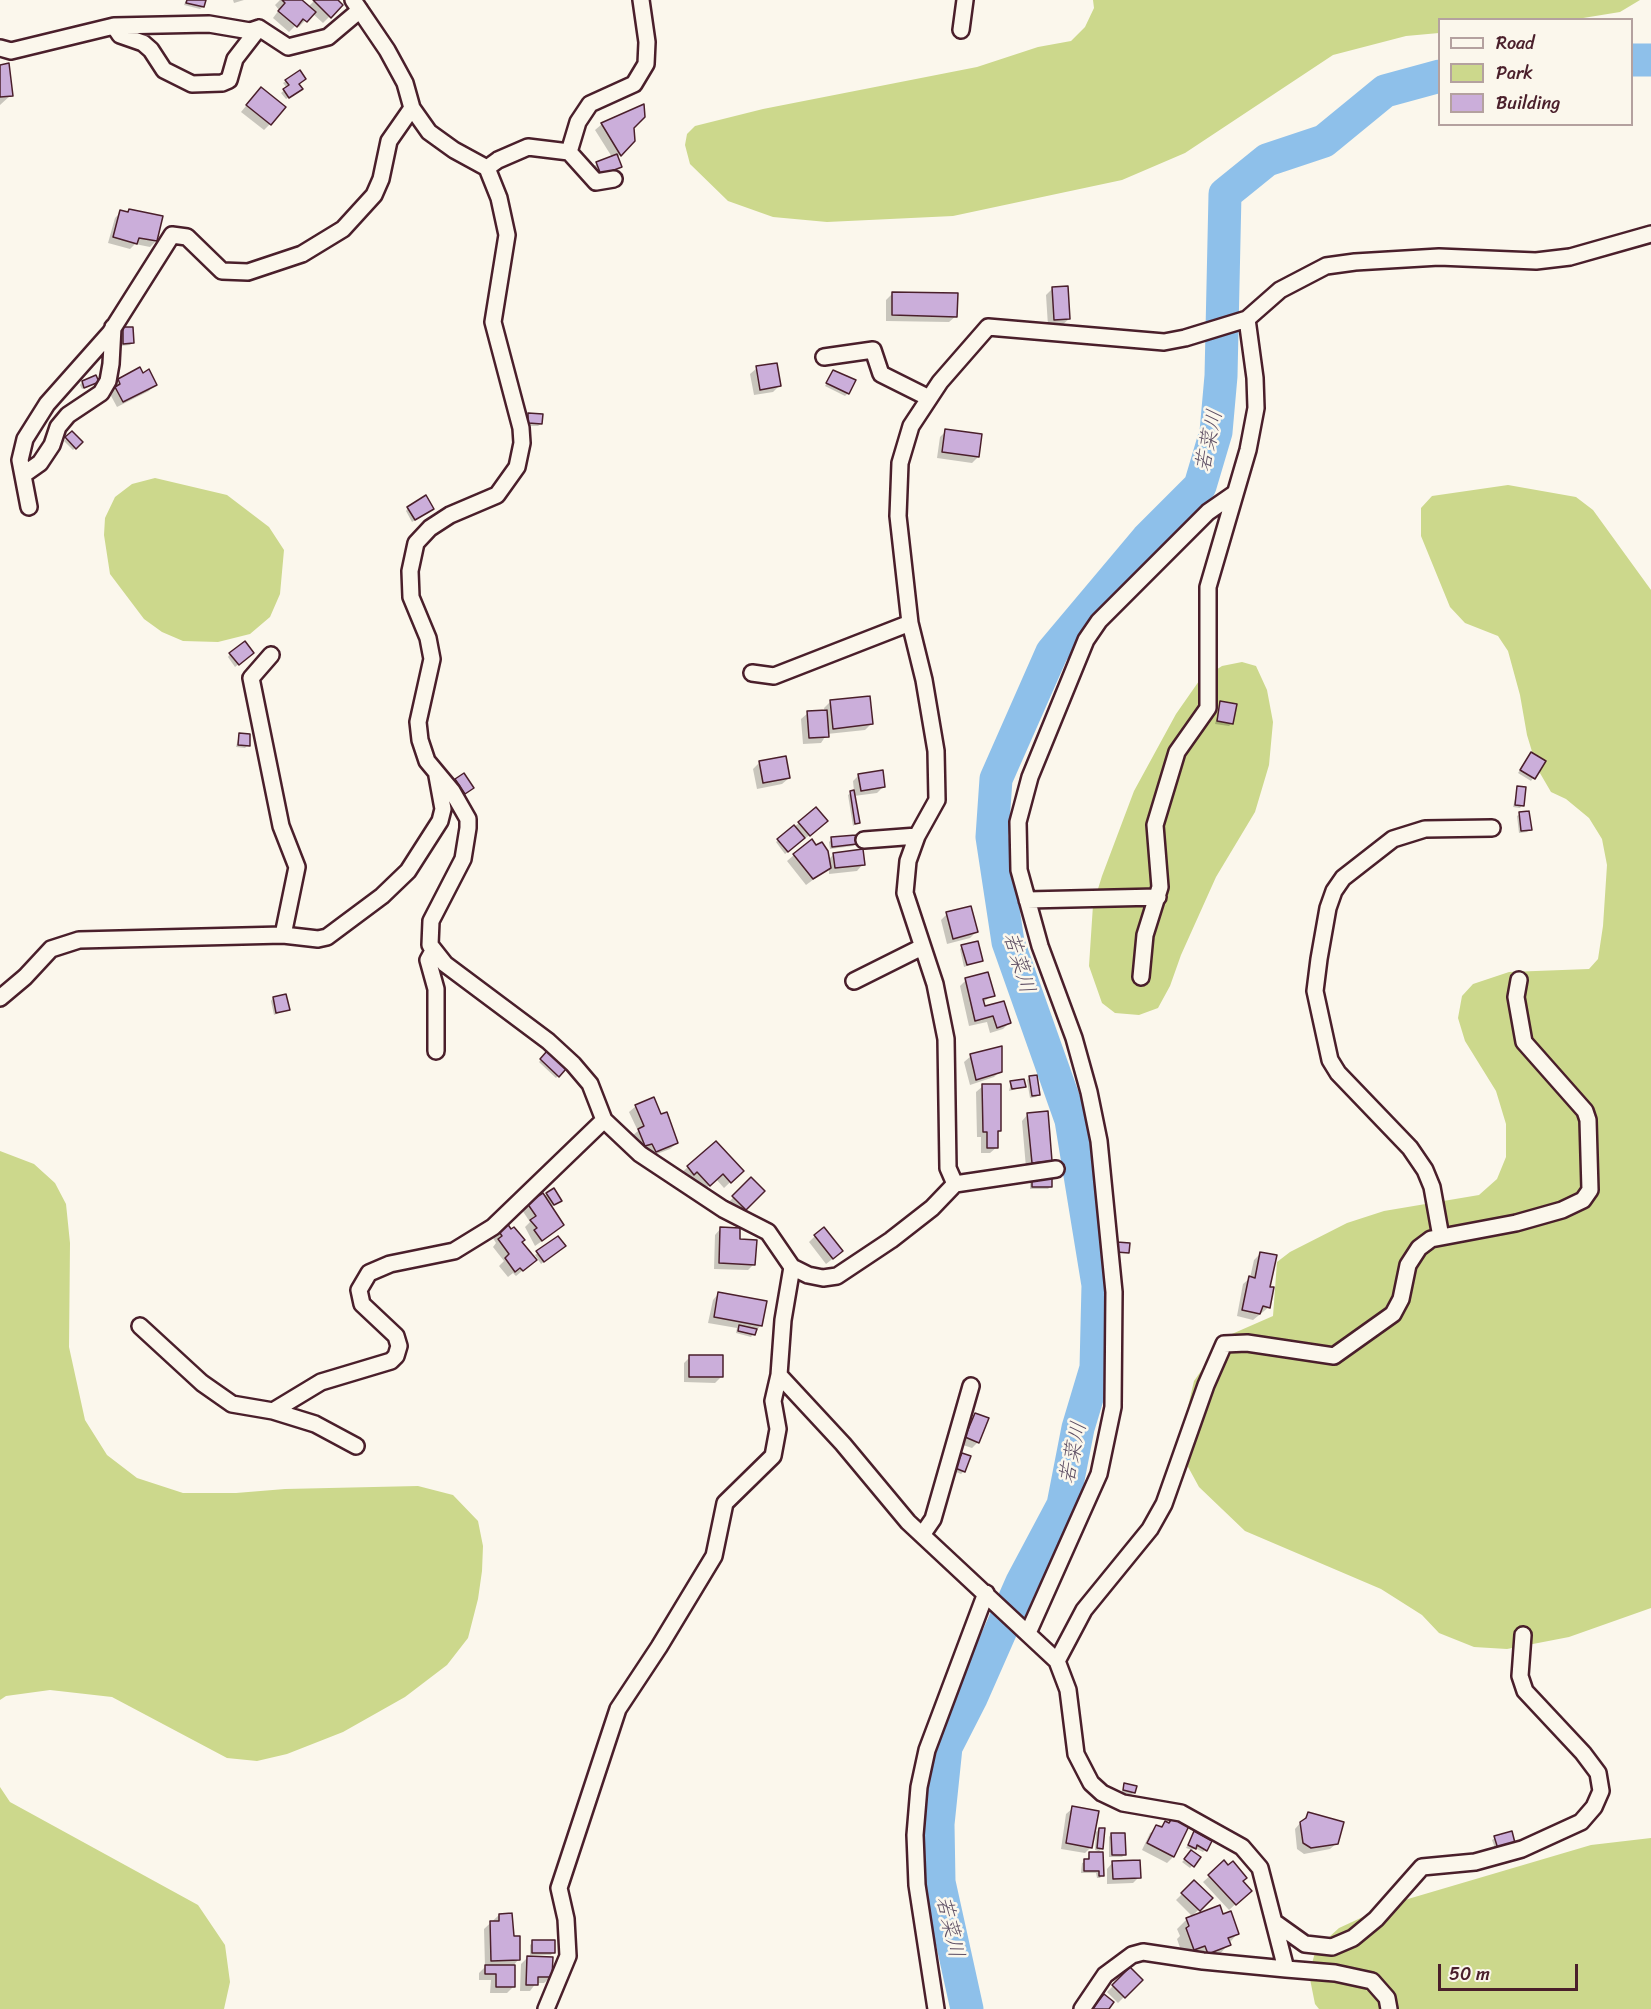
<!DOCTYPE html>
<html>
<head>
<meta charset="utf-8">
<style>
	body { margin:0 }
	#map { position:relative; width:1651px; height:2009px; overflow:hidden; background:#fbf7ec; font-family:Sriracha,sans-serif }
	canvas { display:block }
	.legend { position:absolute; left:1438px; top:18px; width:195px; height:108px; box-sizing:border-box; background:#fbf7ec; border:2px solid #b4a19f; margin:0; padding:8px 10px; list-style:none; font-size:18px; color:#4a1f2b }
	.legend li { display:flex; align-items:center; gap:12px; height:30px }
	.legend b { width:30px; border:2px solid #b4a19f }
	.scale { position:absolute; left:1438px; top:1964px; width:140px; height:27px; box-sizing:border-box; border:3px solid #4a1f2b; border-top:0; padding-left:8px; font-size:18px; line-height:21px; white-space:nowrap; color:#4a1f2b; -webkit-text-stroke:4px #fbf7ec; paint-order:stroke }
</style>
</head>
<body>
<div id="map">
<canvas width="1651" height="2009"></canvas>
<ul class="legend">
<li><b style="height:8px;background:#fbf7ec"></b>Road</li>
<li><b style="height:16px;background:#ccd88c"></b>Park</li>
<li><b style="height:16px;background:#cbaeda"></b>Building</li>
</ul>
<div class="scale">50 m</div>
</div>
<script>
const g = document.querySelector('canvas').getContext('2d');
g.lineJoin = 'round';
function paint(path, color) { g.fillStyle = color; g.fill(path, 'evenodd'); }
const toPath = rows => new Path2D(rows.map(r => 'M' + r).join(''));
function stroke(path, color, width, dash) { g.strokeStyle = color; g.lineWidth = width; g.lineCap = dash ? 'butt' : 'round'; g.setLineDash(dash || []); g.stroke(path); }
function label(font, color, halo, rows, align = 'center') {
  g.font = font + ' Sriracha,"Klee One",sans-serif'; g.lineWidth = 5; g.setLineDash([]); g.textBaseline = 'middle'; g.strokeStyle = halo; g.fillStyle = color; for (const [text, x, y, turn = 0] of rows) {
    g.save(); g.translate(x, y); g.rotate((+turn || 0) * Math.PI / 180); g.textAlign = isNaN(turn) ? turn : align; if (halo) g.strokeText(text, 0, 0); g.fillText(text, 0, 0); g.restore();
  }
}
paint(toPath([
	[1093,0,1640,0,1620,12,1577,19,1440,20,1439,33,1406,36,1333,55,1185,153,1122,180,953,216,827,222,773,217,728,201,690,164,685,145,687,134,695,126,763,109,977,67,1038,47,1071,41,1085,27,1094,8],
	[155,478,227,495,269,527,284,550,280,594,270,617,250,634,218,642,183,641,162,632,144,619,110,574,104,535,105,518,115,497,132,484],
	[1508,485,1576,497,1593,510,1651,590,1651,1608,1569,1637,1507,1649,1474,1647,1439,1633,1422,1615,1381,1589,1245,1531,1199,1487,1187,1465,1184,1424,1194,1381,1225,1337,1273,1316,1277,1262,1290,1252,1347,1223,1384,1211,1479,1195,1497,1179,1506,1157,1506,1124,1496,1091,1465,1041,1458,1018,1462,996,1473,984,1509,972,1589,969,1598,959,1603,926,1607,865,1602,839,1589,818,1566,799,1551,792,1537,768,1527,735,1520,695,1508,651,1498,636,1465,623,1450,607,1421,536,1421,508,1432,496],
	[1242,662,1256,666,1267,690,1273,722,1269,765,1255,812,1216,877,1181,955,1170,986,1158,1008,1139,1015,1115,1013,1102,1003,1089,966,1093,905,1102,876,1134,791,1176,714,1199,681,1222,666],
	[0,1151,34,1164,55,1183,66,1204,70,1243,69,1347,85,1420,107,1455,137,1478,183,1493,236,1493,285,1489,418,1486,453,1495,478,1521,483,1546,482,1571,478,1599,468,1638,447,1665,405,1697,343,1732,287,1754,257,1761,227,1758,112,1697,50,1690,6,1696,0,1700],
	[0,1787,10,1802,198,1905,225,1945,230,1982,224,2009,0,2009],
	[1651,1838,1651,2009,1319,2009,1315,2004,1309,1974,1316,1949,1339,1928,1391,1904,1591,1845]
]), '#ccd88c');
paint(toPath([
	[186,0,200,0,203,7,200,9,184,5],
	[233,0,244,0,234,3],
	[280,0,300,0,308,7,315,0,335,0,341,5,323,23,312,13,299,27,296,25,289,32,273,18,279,10,275,5],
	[0,66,11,95,0,105],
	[286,81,298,84,298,91,286,99,281,93,287,88,283,83],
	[255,95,270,124,264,130,241,112],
	[643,106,632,128,633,140,617,158,620,167,599,177,594,166,612,157,595,130,602,124],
	[129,210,156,241,150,247,135,244,130,249,108,243,115,218,121,212,126,213],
	[1052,289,1069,319,1062,325,1048,326,1046,295],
	[892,294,956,316,949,322,886,321,886,300],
	[123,328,132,343,130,345,121,346,120,331],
	[757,368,779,386,773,392,754,395,750,374],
	[140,369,155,384,149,391,117,407,110,394,114,390,112,387],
	[833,372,848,393,845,396,825,386],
	[97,381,82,389,80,385,82,382],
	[529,414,541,424,538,426,526,426],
	[946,431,978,457,972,463,937,458,940,437],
	[72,433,81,442,73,450,64,441],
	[408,508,430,511,412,522,406,511],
	[230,654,250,655,235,667,228,657],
	[831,701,871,724,865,730,827,734,821,743,803,744,801,719,808,713,825,712,824,708],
	[1221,703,1232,723,1229,726,1215,724],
	[239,735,248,745,245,748,236,747],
	[1529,757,1544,762,1531,781,1518,773],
	[759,763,789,778,782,784,757,789,753,769],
	[859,775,883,787,877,793,854,796,858,822,853,826,848,795,854,791,853,781],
	[456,780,469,791,462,795,453,783],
	[1518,787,1522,805,1520,808,1513,807],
	[1520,814,1530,829,1527,832,1519,833,1517,816],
	[799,823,820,827,785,854,776,842],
	[832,839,856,844,853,846,830,849,829,842],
	[834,854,863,864,857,871,829,874,829,868,806,885,787,861,794,855,828,860],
	[947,914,976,932,970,938,947,944,941,920],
	[962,947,981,961,964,967,960,949],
	[966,980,993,995,982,1003,983,1008,1009,1023,1003,1029,990,1033,987,1022,969,1026,960,986],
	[273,998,288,1009,274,1015,271,1001],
	[547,1054,564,1069,556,1078,539,1062],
	[971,1056,1000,1071,994,1077,970,1085,964,1062],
	[1030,1077,1039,1094,1036,1097,1030,1098,1027,1080],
	[1011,1083,1024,1087,1009,1091],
	[983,1086,1000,1131,997,1134,997,1147,990,1153,981,1153,981,1137,977,1137,976,1092],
	[636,1106,661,1116,677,1143,670,1149,649,1157,638,1152,632,1136,638,1131,629,1112],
	[1028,1114,1050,1160,1044,1167,1026,1168,1022,1121],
	[716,1143,742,1171,724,1188,716,1179,703,1191,690,1177,687,1180,681,1173],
	[1032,1177,1051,1186,1048,1189,1030,1189,1030,1180],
	[751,1179,762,1191,738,1215,727,1204],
	[547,1194,557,1203,551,1207,556,1231,535,1246,525,1227,530,1222,522,1210],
	[721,1228,754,1264,748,1270,714,1269,715,1235],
	[514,1229,535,1260,516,1276,513,1273,508,1277,499,1266,504,1261,493,1247,496,1243,493,1238,499,1231],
	[815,1236,835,1257,826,1264,809,1242],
	[557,1238,561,1249,541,1264,535,1255],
	[1260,1254,1269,1288,1269,1307,1253,1320,1237,1316,1243,1284,1250,1278,1254,1260],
	[719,1293,761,1325,751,1337,736,1333,737,1328,708,1323,713,1300],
	[690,1357,722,1376,715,1383,684,1382,684,1363],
	[975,1414,978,1442,972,1448,960,1444,969,1421],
	[962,1454,964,1471,961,1474,954,1471],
	[1125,1785,1134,1792,1131,1795,1121,1793],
	[1073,1808,1091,1847,1085,1853,1061,1849,1066,1814],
	[1308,1814,1337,1843,1330,1849,1304,1854,1297,1849,1295,1829],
	[1165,1823,1187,1827,1173,1857,1167,1863,1142,1850,1150,1833],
	[1099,1829,1102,1848,1099,1851,1095,1850,1096,1832],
	[1111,1834,1125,1854,1122,1857,1109,1857,1109,1837],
	[1192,1836,1205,1850,1203,1852,1195,1848,1192,1850,1186,1848],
	[1495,1838,1514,1843,1496,1851,1492,1840],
	[1192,1852,1192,1866,1190,1868,1182,1862],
	[1089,1853,1102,1875,1100,1878,1097,1878,1096,1873,1081,1873,1082,1863,1087,1861],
	[1113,1862,1139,1877,1133,1883,1107,1884,1107,1869],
	[1224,1863,1250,1891,1229,1910,1203,1882],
	[1194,1882,1211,1898,1192,1916,1176,1900],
	[499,1915,512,1938,518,1960,512,1967,513,1987,507,1993,490,1993,491,1980,479,1980,479,1973,485,1967,484,1929],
	[1187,1919,1237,1934,1220,1954,1198,1962,1184,1959,1177,1939,1180,1936,1177,1929],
	[533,1942,553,1952,551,1955,530,1955,530,1945],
	[527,1958,551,1977,544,1983,536,1983,530,1991,520,1991,521,1964],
	[1130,1969,1141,1980,1118,2003,1107,1992]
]), '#0003');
stroke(toPath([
	[1632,60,1651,60],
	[967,2009,939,1882,938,1824,946,1747,971,1698,1022,1582,1063,1505,1078,1428,1096,1368,1098,1285,1071,1120,1008,942,992,837,996,779,1052,652,1147,539,1200,486,1216,432,1221,376,1225,194,1267,160,1324,141,1385,91,1440,76]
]), '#8ec0ea', 33);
const building = toPath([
	[187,0,206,0,204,7,186,3,187,0],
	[282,0,302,0,316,12,307,22,303,19,297,27,278,11,285,3,282,0],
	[313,0,338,0,343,5,331,18,313,0],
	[9,63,13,96,0,97,0,65,9,63],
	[300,70,306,79,299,84,303,89,289,98,283,89,289,85,285,80,300,70],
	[261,87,286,107,271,125,246,105,261,87],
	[644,104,645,117,634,128,635,141,621,156,601,123,644,104],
	[617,154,622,167,601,175,596,162,617,154],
	[129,209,163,216,157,241,139,238,137,244,113,237,120,210,128,212,129,209],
	[1068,286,1070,319,1054,320,1052,287,1068,286],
	[892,292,958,293,957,317,892,315,892,292],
	[123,327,133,327,134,343,123,344,123,327],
	[777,363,781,386,760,390,756,366,777,363],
	[140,367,143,373,149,369,157,385,123,402,115,387,120,384,118,379,140,367],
	[833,370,856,380,849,394,826,383,833,370],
	[96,375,99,382,84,388,82,381,96,375],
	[528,413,543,414,542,424,528,423,528,413],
	[945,429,982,434,979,457,942,452,945,429],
	[72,431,83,442,76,449,65,437,72,431],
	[426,495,434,509,415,520,407,507,426,495],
	[245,641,254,653,239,665,229,653,245,641],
	[870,696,873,724,833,729,830,700,870,696],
	[1220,701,1237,704,1233,724,1217,721,1220,701],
	[827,710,829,737,809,738,807,711,827,710],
	[239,733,250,734,250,746,238,745,239,733],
	[1531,752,1546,761,1535,779,1520,770,1531,752],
	[786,756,790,778,763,783,759,761,786,756],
	[883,770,885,787,861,791,858,774,883,770],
	[464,773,474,788,465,794,455,779,464,773],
	[1517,786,1526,787,1524,806,1515,805,1517,786],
	[854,790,860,823,855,824,850,791,854,790],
	[816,807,828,821,810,836,798,822,816,807],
	[1529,811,1532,830,1521,831,1519,812,1529,811],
	[794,825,805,838,788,852,777,839,794,825],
	[856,835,857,844,832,847,831,837,856,835],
	[812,839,816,845,822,842,828,851,831,868,813,879,793,854,812,839],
	[863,849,865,865,835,868,833,853,863,849],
	[971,906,978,932,953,939,946,912,971,906],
	[978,941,983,961,967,965,961,945,978,941],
	[988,972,995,996,983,999,985,1006,1004,1001,1011,1023,997,1028,993,1016,975,1021,965,978,988,972],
	[286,994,290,1010,276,1013,273,997,286,994],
	[1002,1046,1002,1072,976,1080,970,1054,1002,1046],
	[547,1051,566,1069,559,1077,540,1059,547,1051],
	[1037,1075,1040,1095,1032,1096,1029,1076,1037,1075],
	[1024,1079,1026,1087,1012,1089,1010,1081,1024,1079],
	[982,1084,1001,1084,1001,1131,998,1131,998,1148,987,1148,987,1132,983,1132,982,1084],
	[654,1097,661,1114,667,1112,678,1143,656,1152,652,1144,645,1146,638,1129,644,1126,635,1105,654,1097],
	[1048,1111,1052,1161,1032,1163,1027,1113,1048,1111],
	[716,1141,744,1171,731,1183,723,1174,710,1186,697,1172,694,1175,687,1166,716,1141],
	[1052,1175,1052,1187,1032,1187,1032,1176,1052,1175],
	[751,1177,765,1191,746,1210,732,1196,751,1177],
	[554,1188,562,1201,554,1205,546,1193,554,1188],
	[543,1193,564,1225,542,1241,534,1230,537,1228,530,1220,536,1216,527,1203,543,1193],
	[507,1223,511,1229,514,1227,525,1240,522,1242,537,1260,523,1271,520,1268,515,1272,505,1258,509,1254,498,1239,502,1236,498,1230,507,1223],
	[720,1227,740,1228,740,1239,757,1240,755,1265,719,1263,720,1227],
	[824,1227,843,1251,833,1259,814,1235,824,1227],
	[558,1236,566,1246,544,1262,536,1251,558,1236],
	[1117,1242,1130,1243,1129,1253,1116,1252,1117,1242],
	[1260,1252,1277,1255,1270,1287,1274,1287,1270,1308,1263,1306,1260,1314,1242,1310,1249,1276,1255,1278,1260,1252],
	[718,1292,767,1301,762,1326,714,1317,718,1292],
	[739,1325,757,1329,755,1335,738,1331,739,1325],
	[689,1355,723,1355,723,1377,689,1377,689,1355],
	[975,1413,989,1418,979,1443,965,1437,975,1413],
	[962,1453,971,1456,965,1472,955,1468,962,1453],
	[1124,1783,1137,1786,1135,1793,1123,1790,1124,1783],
	[1072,1806,1099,1811,1092,1848,1066,1843,1072,1806],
	[1308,1812,1344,1822,1338,1844,1311,1848,1303,1843,1300,1822,1306,1818,1308,1812],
	[1172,1818,1189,1826,1174,1857,1147,1843,1156,1825,1162,1827,1165,1821,1169,1823,1172,1818],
	[1099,1828,1105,1828,1103,1849,1097,1848,1099,1828],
	[1194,1831,1212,1841,1207,1851,1197,1845,1196,1849,1188,1845,1194,1831],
	[1512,1831,1515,1843,1498,1849,1494,1836,1512,1831],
	[1111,1833,1125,1833,1126,1855,1112,1855,1111,1833],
	[1191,1850,1201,1857,1194,1867,1184,1859,1191,1850],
	[1089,1852,1103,1852,1104,1876,1099,1876,1099,1871,1084,1871,1084,1859,1089,1859,1089,1852],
	[1140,1860,1141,1878,1113,1879,1112,1861,1140,1860],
	[1224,1860,1228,1865,1233,1861,1247,1878,1243,1881,1252,1891,1236,1905,1208,1875,1224,1860],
	[1194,1880,1213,1898,1200,1911,1181,1893,1194,1880],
	[1220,1905,1223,1914,1231,1911,1239,1934,1228,1938,1231,1945,1208,1954,1205,1946,1194,1950,1186,1928,1189,1926,1186,1918,1220,1905],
	[512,1913,514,1936,520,1936,520,1960,491,1961,490,1921,499,1921,499,1914,512,1913],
	[532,1940,555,1940,555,1953,532,1953,532,1940],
	[527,1956,553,1957,552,1977,538,1977,538,1985,526,1985,527,1956],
	[485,1965,515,1965,515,1987,496,1987,496,1974,485,1974,485,1965],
	[1130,1967,1143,1980,1125,1998,1112,1985,1130,1967],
	[1104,1994,1114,2002,1109,2009,1092,2009,1104,1994]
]);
paint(building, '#cbaeda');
stroke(building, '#4a1f2b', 1.5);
const minor = toPath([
	[353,0,387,50,405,83,412,108,429,132,454,150,487,168,499,198,507,235,493,322,521,428,522,443,517,467,497,495,450,515,430,528,416,543,410,571,411,597,428,638,432,659,418,722,420,740,427,761,452,791,468,819,468,828,463,859,431,921,430,945,445,964,548,1041,573,1064,590,1084,604,1120,640,1154,723,1209,768,1232,792,1267,808,1275,823,1278,837,1276,891,1240,932,1208,955,1184,948,1168,946,1039,935,984,905,893,908,861,917,836,937,800,936,751,924,680,910,623,898,516,900,463,911,426,940,382,988,327,1164,342,1185,338,1247,319,1280,290,1326,266,1355,262,1439,257,1536,261,1570,257,1651,234],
	[114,26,120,35,143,43,151,50,164,70,192,84,222,83,229,80,235,59,259,28],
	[961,30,965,0],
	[0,48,11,51,114,26,209,24,250,31,259,28,288,47,328,37,360,10],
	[569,152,596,182,614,179],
	[487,168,498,160,528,147,569,152,578,122,590,104,634,84,646,64,647,42,641,0],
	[824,357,873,350,881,374,929,398],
	[23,475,40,463,52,445,58,427,68,415,101,393,108,381,111,364,113,327],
	[29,507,20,460,25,439,47,404,110,333,172,235,187,237,222,271,248,272,302,254,343,229,374,195,381,179,389,141,412,108],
	[271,655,251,678,281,826,297,867,283,935],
	[752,673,774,676,910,623],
	[864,840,917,836],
	[1027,900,1158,897],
	[433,951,428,960,436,989,436,1051],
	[1141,977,1145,935,1160,887,1155,825,1177,752,1208,708,1208,587,1248,450,1256,408,1255,378,1247,319],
	[854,981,922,947],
	[0,998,25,977,51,949,79,940,283,935,318,939,327,937,382,896,408,871,440,821,443,809,437,776],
	[955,1184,1056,1169],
	[1441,1237,1432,1187,1425,1170,1410,1148,1338,1073,1330,1060,1315,991,1319,959,1328,908,1334,891,1343,878,1393,839,1425,829,1492,828],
	[140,1326,202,1383,232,1404,273,1411,315,1424,356,1446],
	[779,1375,843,1444,908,1522,1057,1661,1068,1690,1076,1754,1091,1783,1102,1793,1123,1803,1181,1813,1242,1847,1260,1868,1286,1969,1335,1973,1372,1981,1387,1998,1389,2009],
	[273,1411,321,1382,391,1361,396,1356,399,1346,396,1336,362,1304,359,1290,369,1273,390,1264,454,1251,493,1227,604,1120],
	[922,1535,933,1519,971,1386],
	[1028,1633,1099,1474,1113,1407,1114,1292,1099,1141,1089,1092,1074,1038,1040,946,1019,870,1018,822,1030,777,1086,640,1099,621,1208,512,1234,494],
	[1057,1661,1084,1610,1150,1529,1164,1504,1206,1385,1224,1344,1247,1343,1334,1356,1393,1314,1401,1299,1408,1265,1419,1248,1431,1239,1516,1223,1562,1210,1583,1200,1590,1190,1588,1120,1585,1111,1524,1042,1516,997,1519,980],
	[1277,1924,1305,1944,1332,1947,1353,1938,1376,1919,1422,1867,1475,1862,1522,1849,1581,1822,1594,1807,1601,1791,1598,1773,1583,1753,1525,1691,1520,1676,1523,1635],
	[546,2009,568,1956,566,1919,559,1888,618,1709,659,1647,714,1556,725,1503,773,1456,778,1429,773,1401,779,1375,783,1320,792,1267],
	[936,2009,917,1885,915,1835,919,1787,927,1750,986,1593],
	[1082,2009,1105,1975,1132,1955,1143,1952,1203,1961,1286,1969]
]);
stroke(minor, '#4a1f2b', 20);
stroke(minor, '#fbf7ec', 15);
label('italic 21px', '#5e4f64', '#fbf7ec', [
	["若菜川",1210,441,-78],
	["若菜川",1018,963,73],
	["若菜川",1074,1453,-78],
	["若菜川",949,1927,77]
]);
</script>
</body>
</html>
